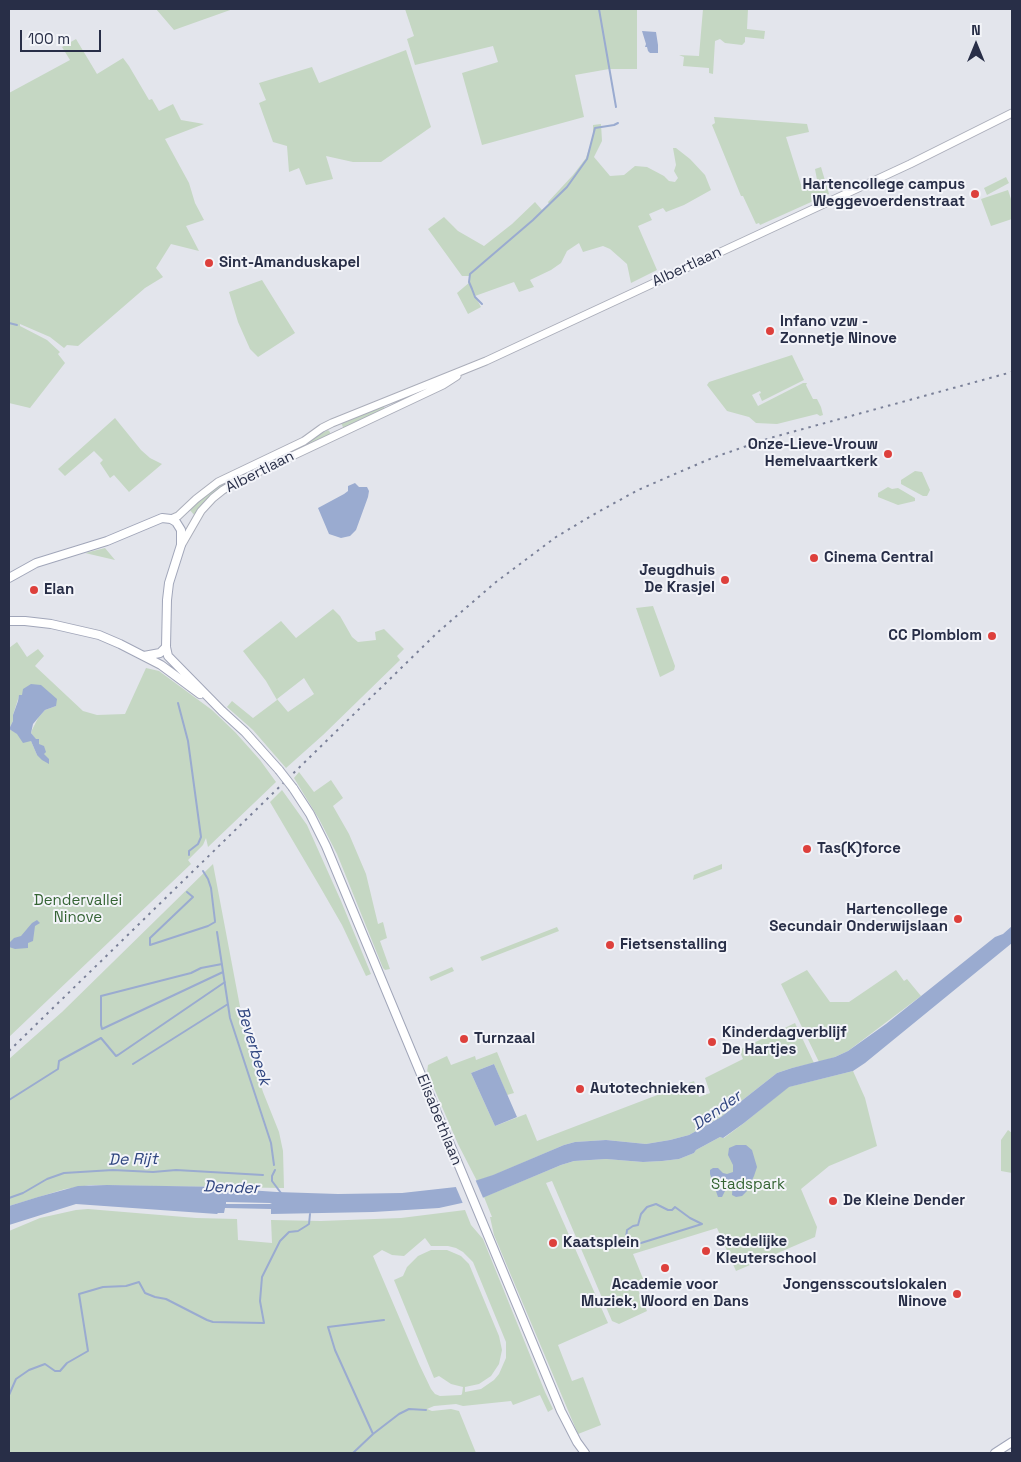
<!DOCTYPE html>
<html>
<head>
<meta charset="utf-8">
<style>
	body { margin:0 }
	#map { position:relative; width:1021px; height:1462px; overflow:hidden; background:#e3e5ec; font-family:"Space Grotesk",sans-serif }
	canvas { display:block }
	.frame { position:absolute; inset:0; border:10px solid #282e47; pointer-events:none }
	.north { position:absolute; left:951px; top:20px; width:50px; height:50px; -webkit-text-stroke:4px #f3f4f9; paint-order:stroke; rotate:0deg; font-size:14px; font-weight:700; line-height:20px; text-align:center; color:#282e47 }
	.north::after { content:''; display:block; margin:auto; width:18px; height:22px; background:#282e47; clip-path:polygon(50% 0,100% 100%,50% 72%,0 100%) }
	.scale { position:absolute; left:20px; top:30px; width:81px; height:22px; box-sizing:border-box; border:2px solid #282e47; border-top:0; padding-left:6px; font-size:15px; line-height:18px; white-space:nowrap; color:#282e47; -webkit-text-stroke:4px #f3f4f9; paint-order:stroke }
</style>
</head>
<body>
<div id="map">
<canvas width="1021" height="1462"></canvas>
<div class="frame"></div>
<div class="north">N</div>
<div class="scale">100 m</div>
</div>
<script>
const g = document.querySelector('canvas').getContext('2d');
g.lineJoin = 'round';
function paint(path, color) { g.fillStyle = color; g.fill(path, 'evenodd'); }
const toPath = rows => new Path2D(rows.map(r => 'M' + r).join(''));
function stroke(path, color, width, dash) { g.strokeStyle = color; g.lineWidth = width; g.lineCap = dash ? 'butt' : 'round'; g.setLineDash(dash || []); g.stroke(path); }
function label(font, color, halo, rows, align = 'center') {
  g.font = font + ' "Space Grotesk",sans-serif'; g.lineWidth = 4; g.setLineDash([]); g.textBaseline = 'middle'; g.strokeStyle = halo; g.fillStyle = color; for (const [text, x, y, turn = 0] of rows) {
    g.save(); g.translate(x, y); g.rotate((+turn || 0) * Math.PI / 180); g.textAlign = isNaN(turn) ? turn : align; if (halo) g.strokeText(text, 0, 0); g.fillText(text, 0, 0); g.restore();
  }
}
paint(toPath([
	[156,9,233,9,174,30],
	[405,9,637,9,637,69,609,69,575,75,584,117,482,145,462,73,498,62,493,46,415,65,407,39,414,36],
	[703,9,748,9,747,29,765,31,764,39,745,37,745,42,742,45,725,43,720,39,715,41,713,74,709,73,709,68,683,66,684,57,679,55,699,56],
	[76,39,97,74,123,58,129,66,149,100,152,99,159,111,173,104,181,120,204,124,165,139,189,183,195,203,204,220,186,226,199,251,171,244,156,268,163,277,145,288,78,346,67,345,64,348,50,337,20,324,20,326,47,340,60,352,58,354,65,363,30,408,9,403,9,93,70,60,62,47],
	[406,50,431,127,381,162,353,162,326,156,333,179,306,185,299,168,289,172,287,146,273,142,259,103,266,100,259,83,312,67,319,83],
	[714,117,807,124,809,132,786,137,803,191,818,185,815,169,821,167,829,194,760,225,759,223,756,224,743,196,741,196,712,125,715,123],
	[601,124,602,141,594,157,610,176,624,175,635,166,647,167,664,176,669,181,675,182,678,178,674,171,676,165,673,148,676,148,690,159,705,175,711,190,684,205,666,212,663,208,649,214,652,220,638,226,657,270,631,283,627,264,610,249,603,246,583,252,579,243,567,251,561,263,551,270,530,280,534,287,519,292,514,282,475,296,481,307,468,314,457,293,470,282,470,276,462,276,428,229,444,217,458,231,484,246,512,224,535,202,542,210,549,204,548,202,573,175,586,158,593,136,593,125],
	[1006,177,1009,183,987,195,984,188],
	[1008,190,1012,202,1012,219,991,226,981,199],
	[262,280,295,333,258,357,250,349,238,322,229,292],
	[792,355,804,380,762,401,759,394,761,393,760,391,752,395,758,406,803,383,807,383,806,385,813,399,817,399,821,407,823,415,820,416,817,414,777,424,756,423,749,417,727,411,707,385,709,382],
	[383,405,385,409,344,429,340,421],
	[115,418,141,450,150,458,162,464,129,492,114,475,110,478,100,463,103,460,94,451,65,476,58,469],
	[328,430,330,432,330,435,251,472,250,470,253,469,252,467],
	[247,470,248,472,227,485,195,516,189,509,221,483],
	[915,471,922,472,930,490,927,496,923,496,901,484,901,480],
	[888,487,892,489,898,488,915,498,915,501,898,505,878,497,878,493],
	[105,548,115,560,85,553],
	[653,606,675,666,674,670,660,677,636,608],
	[333,609,340,616,352,637,358,642,376,640,375,632,384,629,404,649,397,656,400,660,323,735,286,768,253,730,227,707,232,701,253,718,277,700,266,681,243,651,281,621,296,638],
	[304,678,314,694,288,712,277,699],
	[17,642,27,657,38,649,44,656,35,666,83,711,97,715,125,714,146,668,159,671,212,710,235,732,260,760,276,782,208,847,206,838,203,845,188,860,191,864,9,1037,9,648],
	[22,695,56,706,45,710,38,718,32,730,31,733,39,744,44,754,37,755,31,741,9,729,13,721,13,715,19,696],
	[299,772,314,792,331,780,343,798,333,806,349,834,366,874,378,924,383,922,387,938,380,941,390,969,385,970,383,968,337,854,319,819,294,778],
	[282,790,307,825,341,901,371,974,366,976,342,925,319,885,270,802],
	[213,864,241,1012,248,1044,263,1092,279,1132,283,1151,284,1188,91,1185,65,1189,9,1206,9,1059,62,1012],
	[722,864,722,869,693,880,694,875],
	[557,927,559,931,482,961,480,957],
	[452,967,454,971,431,981,429,977],
	[807,970,830,1002,849,1002,896,970,904,981,907,979,921,996,848,1051,835,1057,819,1062,781,984],
	[795,1023,814,1063,792,1068,777,1073,721,1117,689,1135,670,1140,646,1144,606,1140,575,1142,564,1145,494,1175,477,1181,458,1144,427,1072,428,1065,447,1056,451,1065,475,1056,476,1060,497,1052,514,1093,507,1095,494,1064,471,1073,495,1126,526,1114,537,1141,694,1081,699,1097,710,1093,705,1078,743,1059,739,1050],
	[853,1071,865,1098,877,1146,829,1166,801,1189,817,1227,815,1237,736,1271,717,1228,633,1254,644,1281,636,1285,647,1311,619,1324,612,1321,552,1181,546,1183,608,1323,558,1345,572,1381,583,1377,601,1425,578,1434,494,1235,490,1217,492,1217,484,1197,561,1165,574,1161,606,1159,643,1162,662,1161,679,1159,694,1153,696,1150,720,1137,724,1138,744,1123,788,1087],
	[1008,1130,1012,1133,1012,1173,1001,1171,1001,1140],
	[88,1209,196,1218,237,1219,238,1240,272,1243,271,1220,321,1221,401,1218,465,1210,471,1225,483,1239,545,1392,553,1409,548,1412,540,1395,513,1405,511,1401,463,1406,456,1404,434,1406,427,1409,432,1411,451,1409,459,1411,476,1453,9,1453,9,1231,40,1218,76,1210],
	[425,1238,431,1246,448,1246,456,1248,463,1252,473,1262,506,1342,506,1358,499,1374,494,1380,481,1389,465,1392,465,1387,479,1384,491,1376,499,1364,502,1350,499,1336,469,1264,461,1256,447,1250,431,1250,418,1256,407,1267,403,1276,394,1280,434,1378,439,1376,451,1384,463,1387,462,1394,461,1395,440,1396,435,1394,431,1389,419,1364,373,1256,382,1250,392,1255,404,1256]
]), '#c5d7c3');
paint(toPath([
	[642,31,656,32,658,45,658,53,650,53,648,51,647,47,645,47,646,44],
	[355,483,359,487,367,487,369,491,368,497,356,530,350,536,341,538,329,534,318,508,344,494,348,491,348,486],
	[31,684,41,685,57,699,56,706,45,710,38,718,33,724,31,733,36,739,39,739,39,744,44,746,46,752,44,754,49,759,49,764,42,760,37,755,31,741,23,743,17,734,9,729,13,721,13,715,18,701,19,695,22,695,23,689],
	[37,920,40,923,35,926,33,941,28,943,28,948,15,949,9,947,9,943,14,938,21,936,32,923],
	[1012,926,1012,943,865,1063,853,1071,789,1087,744,1123,723,1138,720,1137,696,1150,694,1153,679,1159,662,1161,643,1162,606,1159,574,1161,561,1165,480,1199,439,1208,373,1212,271,1214,271,1209,225,1208,224,1213,218,1213,217,1214,76,1204,9,1225,9,1206,38,1197,78,1186,107,1185,226,1187,226,1191,232,1192,233,1189,277,1192,338,1194,402,1193,456,1187,493,1175,564,1145,575,1142,606,1140,646,1144,670,1140,689,1135,721,1117,777,1073,792,1068,835,1057,848,1051,886,1024,995,937,1003,934],
	[226,1202,270,1203,272,1204,226,1204],
	[494,1064,517,1117,495,1126,471,1073],
	[736,1145,746,1145,752,1150,757,1167,754,1176,747,1191,742,1196,736,1197,732,1195,733,1181,729,1180,727,1182,725,1191,722,1197,718,1197,710,1174,710,1170,713,1168,718,1168,723,1173,727,1174,733,1172,733,1165,728,1155,729,1148]
]), '#9aabd0');
paint(toPath([
	[475,1179,484,1200,464,1206,455,1185]
]), '#e3e5ec');
stroke(toPath([
	[599,9,616,107],
	[482,304,475,297,472,289,469,282,470,274,533,220,567,187,587,159,595,128,614,125,618,123],
	[9,323,17,325],
	[178,703,188,741,201,837,198,844,189,851,189,855],
	[203,871,208,879,211,888,215,921],
	[187,892,193,897,150,938,150,945,208,926,215,922],
	[217,932,230,1018,271,1143,274,1165],
	[222,964,201,968,191,973,101,996,101,1025,102,1029,223,972],
	[133,1064,228,1004],
	[9,1100,58,1069,59,1061,101,1038,116,1056,118,1055,225,982],
	[275,1170,272,1176,272,1181,281,1193],
	[9,1198,23,1193,47,1179,64,1173,113,1170,153,1172,176,1170,263,1175],
	[656,1204,668,1210,672,1210,675,1207,690,1218,702,1224,641,1243,625,1246,627,1230,633,1226,638,1225,641,1214,647,1207,656,1204],
	[9,1395,16,1379,29,1370,45,1364,55,1371,60,1371,67,1363,88,1351,79,1294,103,1287,126,1286,139,1282,145,1293,155,1297,166,1299,207,1320,213,1322,264,1323,260,1301,262,1277,280,1241,289,1232,298,1231,306,1226,309,1224,310,1214],
	[373,1434,335,1350,328,1327,384,1320],
	[353,1453,373,1434,399,1414,409,1409,426,1410]
]), '#9aabd0', 2);
const secondary = toPath([
	[171,519,178,516,196,499,218,482,304,441,322,428,332,423,486,361,910,164,1012,113],
	[182,544,201,511,213,498,223,490,235,483,443,385,457,376]
]);
const primary = toPath([
	[9,578,36,563,107,541,162,518,171,519,176,522,181,530,181,545,169,583,167,600,166,647,168,656,222,711,245,732,279,770],
	[9,621,25,621,51,624,99,635,120,644,161,665,200,694],
	[144,656,160,653,166,647],
	[293,788,310,814,326,846,561,1411,577,1442,585,1453],
	[995,1453,1012,1442]
]);
stroke(secondary, '#abaeba', 9);
stroke(primary, '#a1a6b9', 10);
stroke(secondary, '#fff', 7);
stroke(primary, '#fff', 8);
stroke(toPath([
	[9,1051,438,632,496,582,556,537,591,516,638,490,712,458,770,438,1012,372]
]), '#7a8098', 2, [2.5, 5]);
const primaryBridge = toPath([
	[279,770,293,788]
]);
stroke(primaryBridge, '#a1a6b9', 10, []);
stroke(primaryBridge, '#fff', 8);
for (const [x, y, r, color] of [
	[975,194,5,"#dd403c"],
	[209,263,5,"#dd403c"],
	[770,331,5,"#dd403c"],
	[888,454,5,"#dd403c"],
	[814,558,5,"#dd403c"],
	[725,580,5,"#dd403c"],
	[34,590,5,"#dd403c"],
	[992,636,5,"#dd403c"],
	[807,849,5,"#dd403c"],
	[958,919,5,"#dd403c"],
	[610,945,5,"#dd403c"],
	[464,1039,5,"#dd403c"],
	[712,1042,5,"#dd403c"],
	[580,1089,5,"#dd403c"],
	[833,1201,5,"#dd403c"],
	[553,1243,5,"#dd403c"],
	[706,1251,5,"#dd403c"],
	[665,1268,5,"#dd403c"],
	[957,1294,5,"#dd403c"]
]) { const dot = new Path2D(); dot.arc(x, y, r, 0, 2 * Math.PI); g.fillStyle = color; g.fill(dot); stroke(dot, '#f3f4f9', 2); }
label('bold 15px', '#282e47', '#f3f4f9', [
	["Hartencollege campus",965,185,"right"],
	["Weggevoerdenstraat",965,202,"right"],
	["Sint-Amanduskapel",219,263],
	["Infano vzw -",780,322],
	["Zonnetje Ninove",780,339],
	["Onze-Lieve-Vrouw",878,445,"right"],
	["Hemelvaartkerk",878,462,"right"],
	["Cinema Central",824,558],
	["Jeugdhuis",715,571,"right"],
	["De Krasjel",715,588,"right"],
	["Elan",44,590],
	["CC Plomblom",982,636,"right"],
	["Tas(K)force",817,849],
	["Hartencollege",948,910,"right"],
	["Secundair Onderwijslaan",948,927,"right"],
	["Fietsenstalling",620,945],
	["Kinderdagverblijf",722,1033],
	["De Hartjes",722,1050],
	["Turnzaal",474,1039],
	["Autotechnieken",590,1089],
	["De Kleine Dender",843,1201],
	["Stedelijke",716,1242],
	["Kleuterschool",716,1259],
	["Kaatsplein",563,1243],
	["Academie voor",665,1285,"center"],
	["Muziek, Woord en Dans",665,1302,"center"],
	["Jongensscoutslokalen",947,1285,"right"],
	["Ninove",947,1302,"right"]
], 'left');
label('15px', '#282e47', '#f3f4f9', [
	["Albertlaan",687,267,-25],
	["Albertlaan",260,472,-27],
	["Elisabethlaan",439,1120,68]
]);
label('15px', '#356434', '#f3f4f9', [
	["Dendervallei",78,901],
	["Ninove",78,918],
	["Stadspark",748,1185]
]);
label('italic 16px', '#2e447f', '#f3f4f9', [
	["Beverbeek",253,1046,73],
	["Dender",717,1111,-35],
	["De Rijt",133,1160,-1],
	["Dender",231,1188,2]
]);
</script>
</body>
</html>
